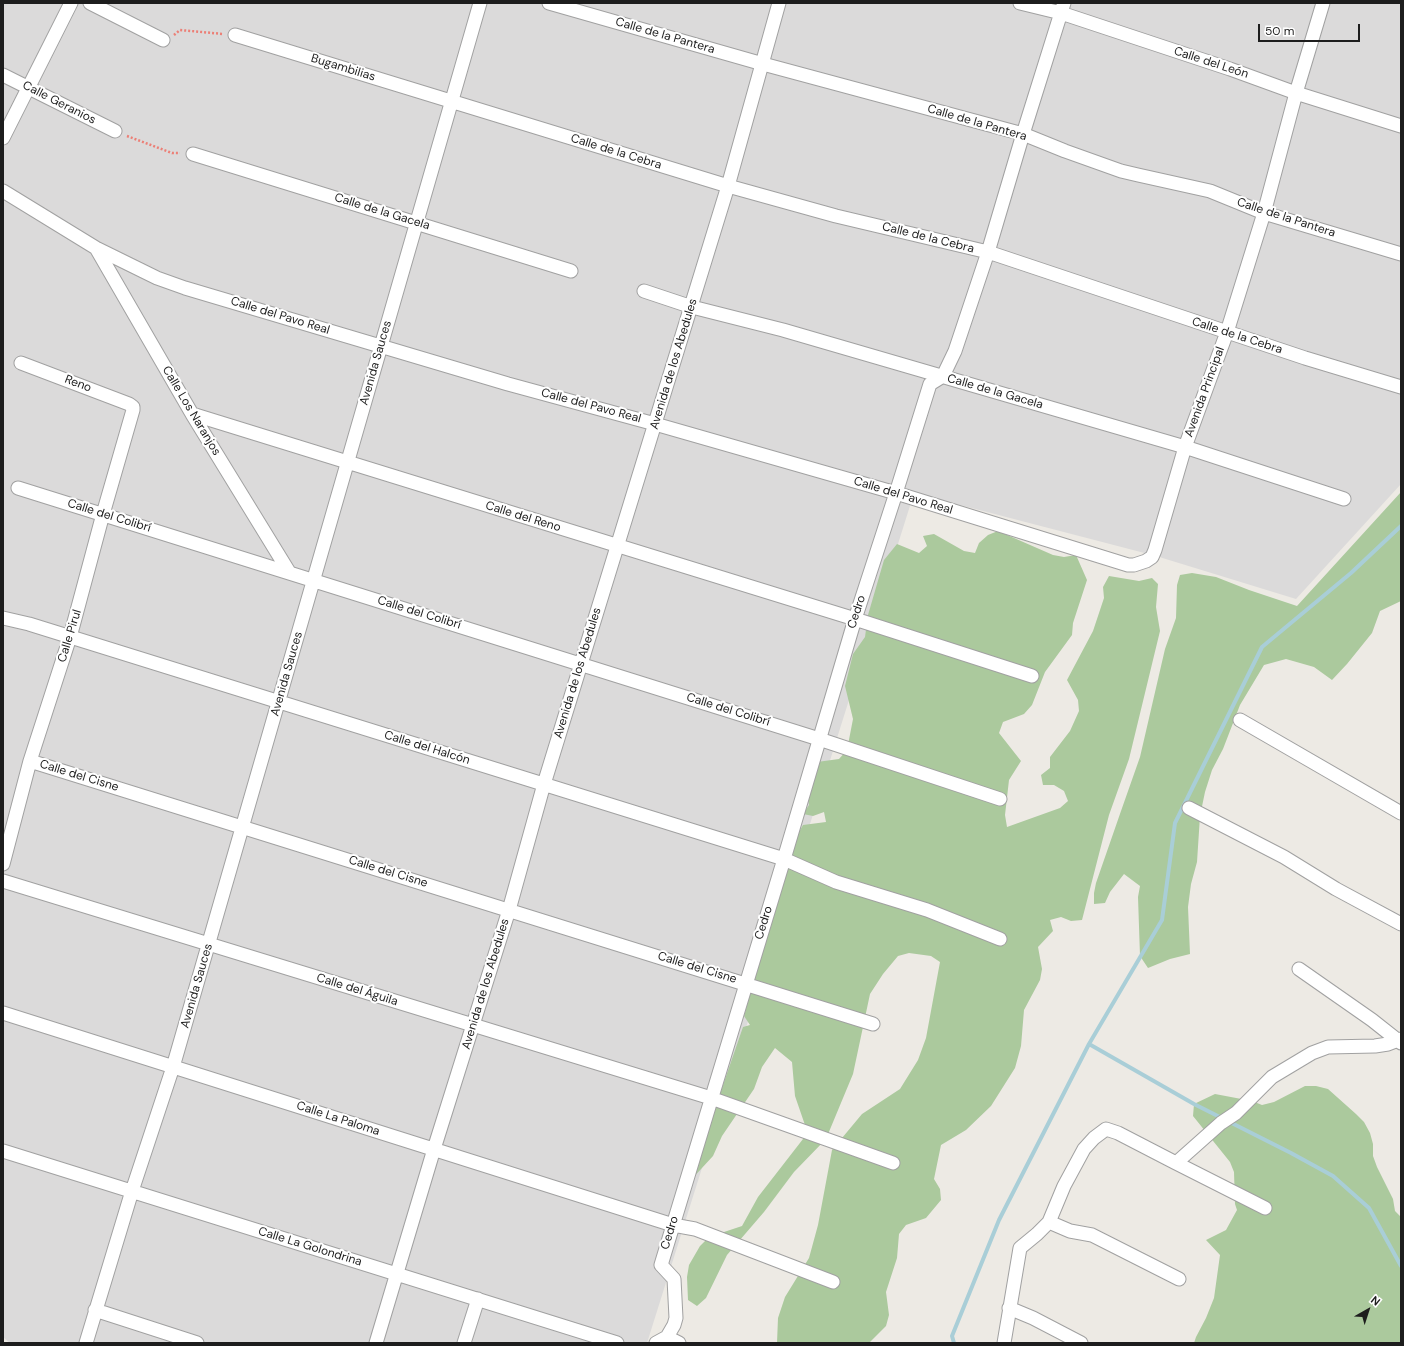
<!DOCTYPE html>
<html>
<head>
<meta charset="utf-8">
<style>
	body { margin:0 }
	#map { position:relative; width:1404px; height:1346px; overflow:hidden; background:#edeae4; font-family:"DM Sans",sans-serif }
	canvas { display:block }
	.frame { position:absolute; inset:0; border:4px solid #1d1d1d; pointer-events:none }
	.north { position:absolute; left:1348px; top:1290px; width:40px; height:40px; -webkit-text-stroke:3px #fff; paint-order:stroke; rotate:39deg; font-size:11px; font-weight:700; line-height:16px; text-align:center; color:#1d1d1d }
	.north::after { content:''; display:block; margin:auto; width:14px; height:18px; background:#1d1d1d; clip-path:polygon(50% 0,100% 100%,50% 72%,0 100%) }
	.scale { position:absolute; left:1258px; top:24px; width:102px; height:18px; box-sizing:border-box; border:2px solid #1d1d1d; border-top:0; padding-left:5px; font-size:12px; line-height:14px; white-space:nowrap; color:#1d1d1d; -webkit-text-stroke:3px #fff; paint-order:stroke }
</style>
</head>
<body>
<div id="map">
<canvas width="1404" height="1346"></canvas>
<div class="frame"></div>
<div class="north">N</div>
<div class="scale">50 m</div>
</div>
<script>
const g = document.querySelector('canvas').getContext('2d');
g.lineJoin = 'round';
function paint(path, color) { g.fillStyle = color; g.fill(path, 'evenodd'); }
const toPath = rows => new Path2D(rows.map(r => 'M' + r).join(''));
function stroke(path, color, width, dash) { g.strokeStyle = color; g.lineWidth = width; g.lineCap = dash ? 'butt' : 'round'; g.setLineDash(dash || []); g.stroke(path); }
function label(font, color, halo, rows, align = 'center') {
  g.font = font + ' "DM Sans",sans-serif'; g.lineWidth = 4; g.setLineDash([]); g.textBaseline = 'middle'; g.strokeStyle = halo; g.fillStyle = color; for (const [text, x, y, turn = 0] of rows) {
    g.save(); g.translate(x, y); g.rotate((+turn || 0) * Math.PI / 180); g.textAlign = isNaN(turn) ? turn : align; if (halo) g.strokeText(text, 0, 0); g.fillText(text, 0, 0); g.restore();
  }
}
paint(toPath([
	[3,3,1401,3,1401,484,1296,599,1156,556,914,493,647,1343,10,1343,3,1337]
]), '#dbdada');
paint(toPath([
	[1401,492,1401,601,1380,611,1372,633,1347,664,1332,680,1314,667,1286,659,1264,665,1240,705,1223,749,1212,770,1205,792,1200,816,1197,862,1191,884,1188,907,1190,954,1170,959,1148,968,1140,956,1138,897,1140,886,1124,874,1110,892,1105,903,1094,904,1094,893,1096,883,1121,811,1140,757,1165,649,1176,618,1177,585,1180,575,1192,573,1216,577,1249,590,1297,606],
	[998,531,1053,555,1064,557,1076,555,1087,580,1073,623,1072,635,1045,672,1032,705,1024,714,1003,722,999,733,1021,761,1009,780,1005,815,1007,827,1060,808,1068,801,1064,791,1054,785,1043,785,1041,775,1050,768,1050,757,1070,731,1079,711,1078,700,1067,680,1093,631,1104,598,1103,587,1109,576,1139,581,1152,578,1158,584,1156,607,1160,631,1129,759,1109,815,1082,920,1071,921,1061,917,1050,920,1053,931,1038,947,1042,969,1040,980,1024,1010,1021,1046,1015,1068,991,1106,966,1130,941,1145,934,1179,940,1189,941,1200,926,1218,906,1225,899,1234,897,1258,886,1292,889,1315,886,1326,869,1343,777,1343,778,1318,785,1297,809,1258,818,1225,832,1150,862,1114,900,1089,918,1060,926,1038,940,962,931,956,909,953,898,956,883,974,870,994,853,1074,826,1139,794,1172,764,1212,727,1255,706,1298,697,1306,688,1300,687,1277,689,1265,700,1246,709,1237,742,1226,758,1197,803,1139,806,1128,795,1096,792,1062,775,1048,762,1067,754,1089,722,1136,713,1156,690,1181,743,1027,750,1025,744,1016,793,843,803,825,826,822,824,812,813,816,803,814,809,805,807,793,817,762,839,759,847,750,853,719,845,686,853,654,865,637,868,615,884,560,897,544,919,553,927,546,923,536,934,534,964,551,975,553,979,543,988,535],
	[1305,1086,1316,1086,1328,1089,1356,1114,1364,1122,1370,1133,1373,1144,1373,1156,1377,1167,1393,1199,1395,1211,1401,1217,1401,1343,1194,1343,1196,1337,1206,1318,1214,1298,1220,1255,1206,1240,1226,1230,1237,1210,1235,1204,1234,1172,1230,1162,1193,1116,1194,1104,1215,1094,1252,1101,1262,1105,1274,1102]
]), '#abc99d');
stroke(toPath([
	[1089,1044,1194,1104,1291,1153,1333,1176,1369,1208,1401,1266],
	[954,1343,952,1336,999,1220,1089,1044,1162,920,1175,823,1262,647,1351,573,1401,526]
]), '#a9ced7', 4);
const street = toPath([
	[90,3,163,40],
	[549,3,763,64,1023,134,1065,151,1121,171,1138,175,1210,191,1264,213,1401,254],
	[1020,3,1061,13,1230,69,1296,93,1401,126],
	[235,35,728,186,836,216,988,252,1305,358,1401,387],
	[3,75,115,131],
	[3,138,71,3],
	[193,154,571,271],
	[3,191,96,248,157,278,185,288,508,384,655,424,896,493,1128,565,1134,565,1146,561,1152,557,1155,550,1185,447,1227,332,1264,213,1296,93,1323,3],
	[96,248,192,414,289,572],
	[644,291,692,307,783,330,1185,447,1344,499],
	[192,414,855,619,1032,676],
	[18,488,819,739,1000,799],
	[3,618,29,624,784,859,836,882,927,910,1000,939],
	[1240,720,1401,813],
	[30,761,873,1024],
	[1189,808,1284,857,1336,889,1401,924],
	[3,864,30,761,70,637,103,514,133,410,133,407,129,404,21,363],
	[3,881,711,1098,893,1163],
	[1299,969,1372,1020,1401,1043],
	[3,1013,673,1225,695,1229,833,1282],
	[3,1151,617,1343],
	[1176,1163,1265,1208],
	[1049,1222,1070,1231,1092,1235,1179,1279],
	[1009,1308,1033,1318,1081,1343],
	[95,1310,197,1343],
	[86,1343,132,1191,173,1067,480,3],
	[376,1343,434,1149,509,910,544,784,728,186,779,3],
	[464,1343,478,1299],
	[656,1343,667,1337,674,1325,676,1318,674,1279,661,1265,784,859,855,619,896,493,930,384,943,376,955,351,988,252,1023,134,1064,3],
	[665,1343,667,1337,679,1343],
	[1004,1343,1020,1248,1037,1234,1049,1222,1064,1186,1084,1149,1094,1138,1106,1129,1118,1133,1176,1163,1221,1123,1236,1113,1272,1077,1312,1053,1328,1047,1375,1046,1388,1044,1401,1039]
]);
stroke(street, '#a1a1a1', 15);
stroke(toPath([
	[174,35,180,30,223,34],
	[127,136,172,153,180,153]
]), '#ec7f76', 2.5, [2, 2]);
stroke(street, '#fff', 13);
label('12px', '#1d1d1d', '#fff', [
	["Calle de la Pantera",665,36,16],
	["Calle del León",1211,63,18],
	["Bugambilias",343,68,17],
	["Calle Geranios",59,103,27],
	["Calle de la Pantera",977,123,16],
	["Calle de la Cebra",616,152,17],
	["Calle de la Gacela",382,212,17],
	["Calle de la Pantera",1286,218,18],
	["Calle de la Cebra",928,238,14],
	["Calle del Pavo Real",280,316,17],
	["Calle de la Cebra",1237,336,18],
	["Avenida Sauces",376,363,-74],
	["Avenida de los Abedules",674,364,-73],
	["Reno",78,384,21],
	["Calle de la Gacela",995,392,16],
	["Avenida Principal",1205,392,-70],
	["Calle del Pavo Real",591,406,15],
	["Calle Los Naranjos",191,411,59],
	["Calle del Pavo Real",903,496,17],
	["Calle del Colibrí",109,516,17],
	["Calle del Reno",523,517,17],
	["Cedro",857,612,-72],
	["Calle del Colibrí",419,613,17],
	["Calle Pirul",70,636,-73],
	["Avenida de los Abedules",578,673,-73],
	["Avenida Sauces",287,674,-74],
	["Calle del Colibrí",728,710,17],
	["Calle del Halcón",427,748,17],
	["Calle del Cisne",79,776,17],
	["Calle del Cisne",388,872,17],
	["Cedro",764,923,-73],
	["Calle del Cisne",697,968,17],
	["Avenida de los Abedules",486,984,-73],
	["Avenida Sauces",197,986,-74],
	["Calle del Águila",357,990,17],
	["Calle La Paloma",338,1119,18],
	["Cedro",670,1233,-73],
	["Calle La Golondrina",310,1247,17]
]);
</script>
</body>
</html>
